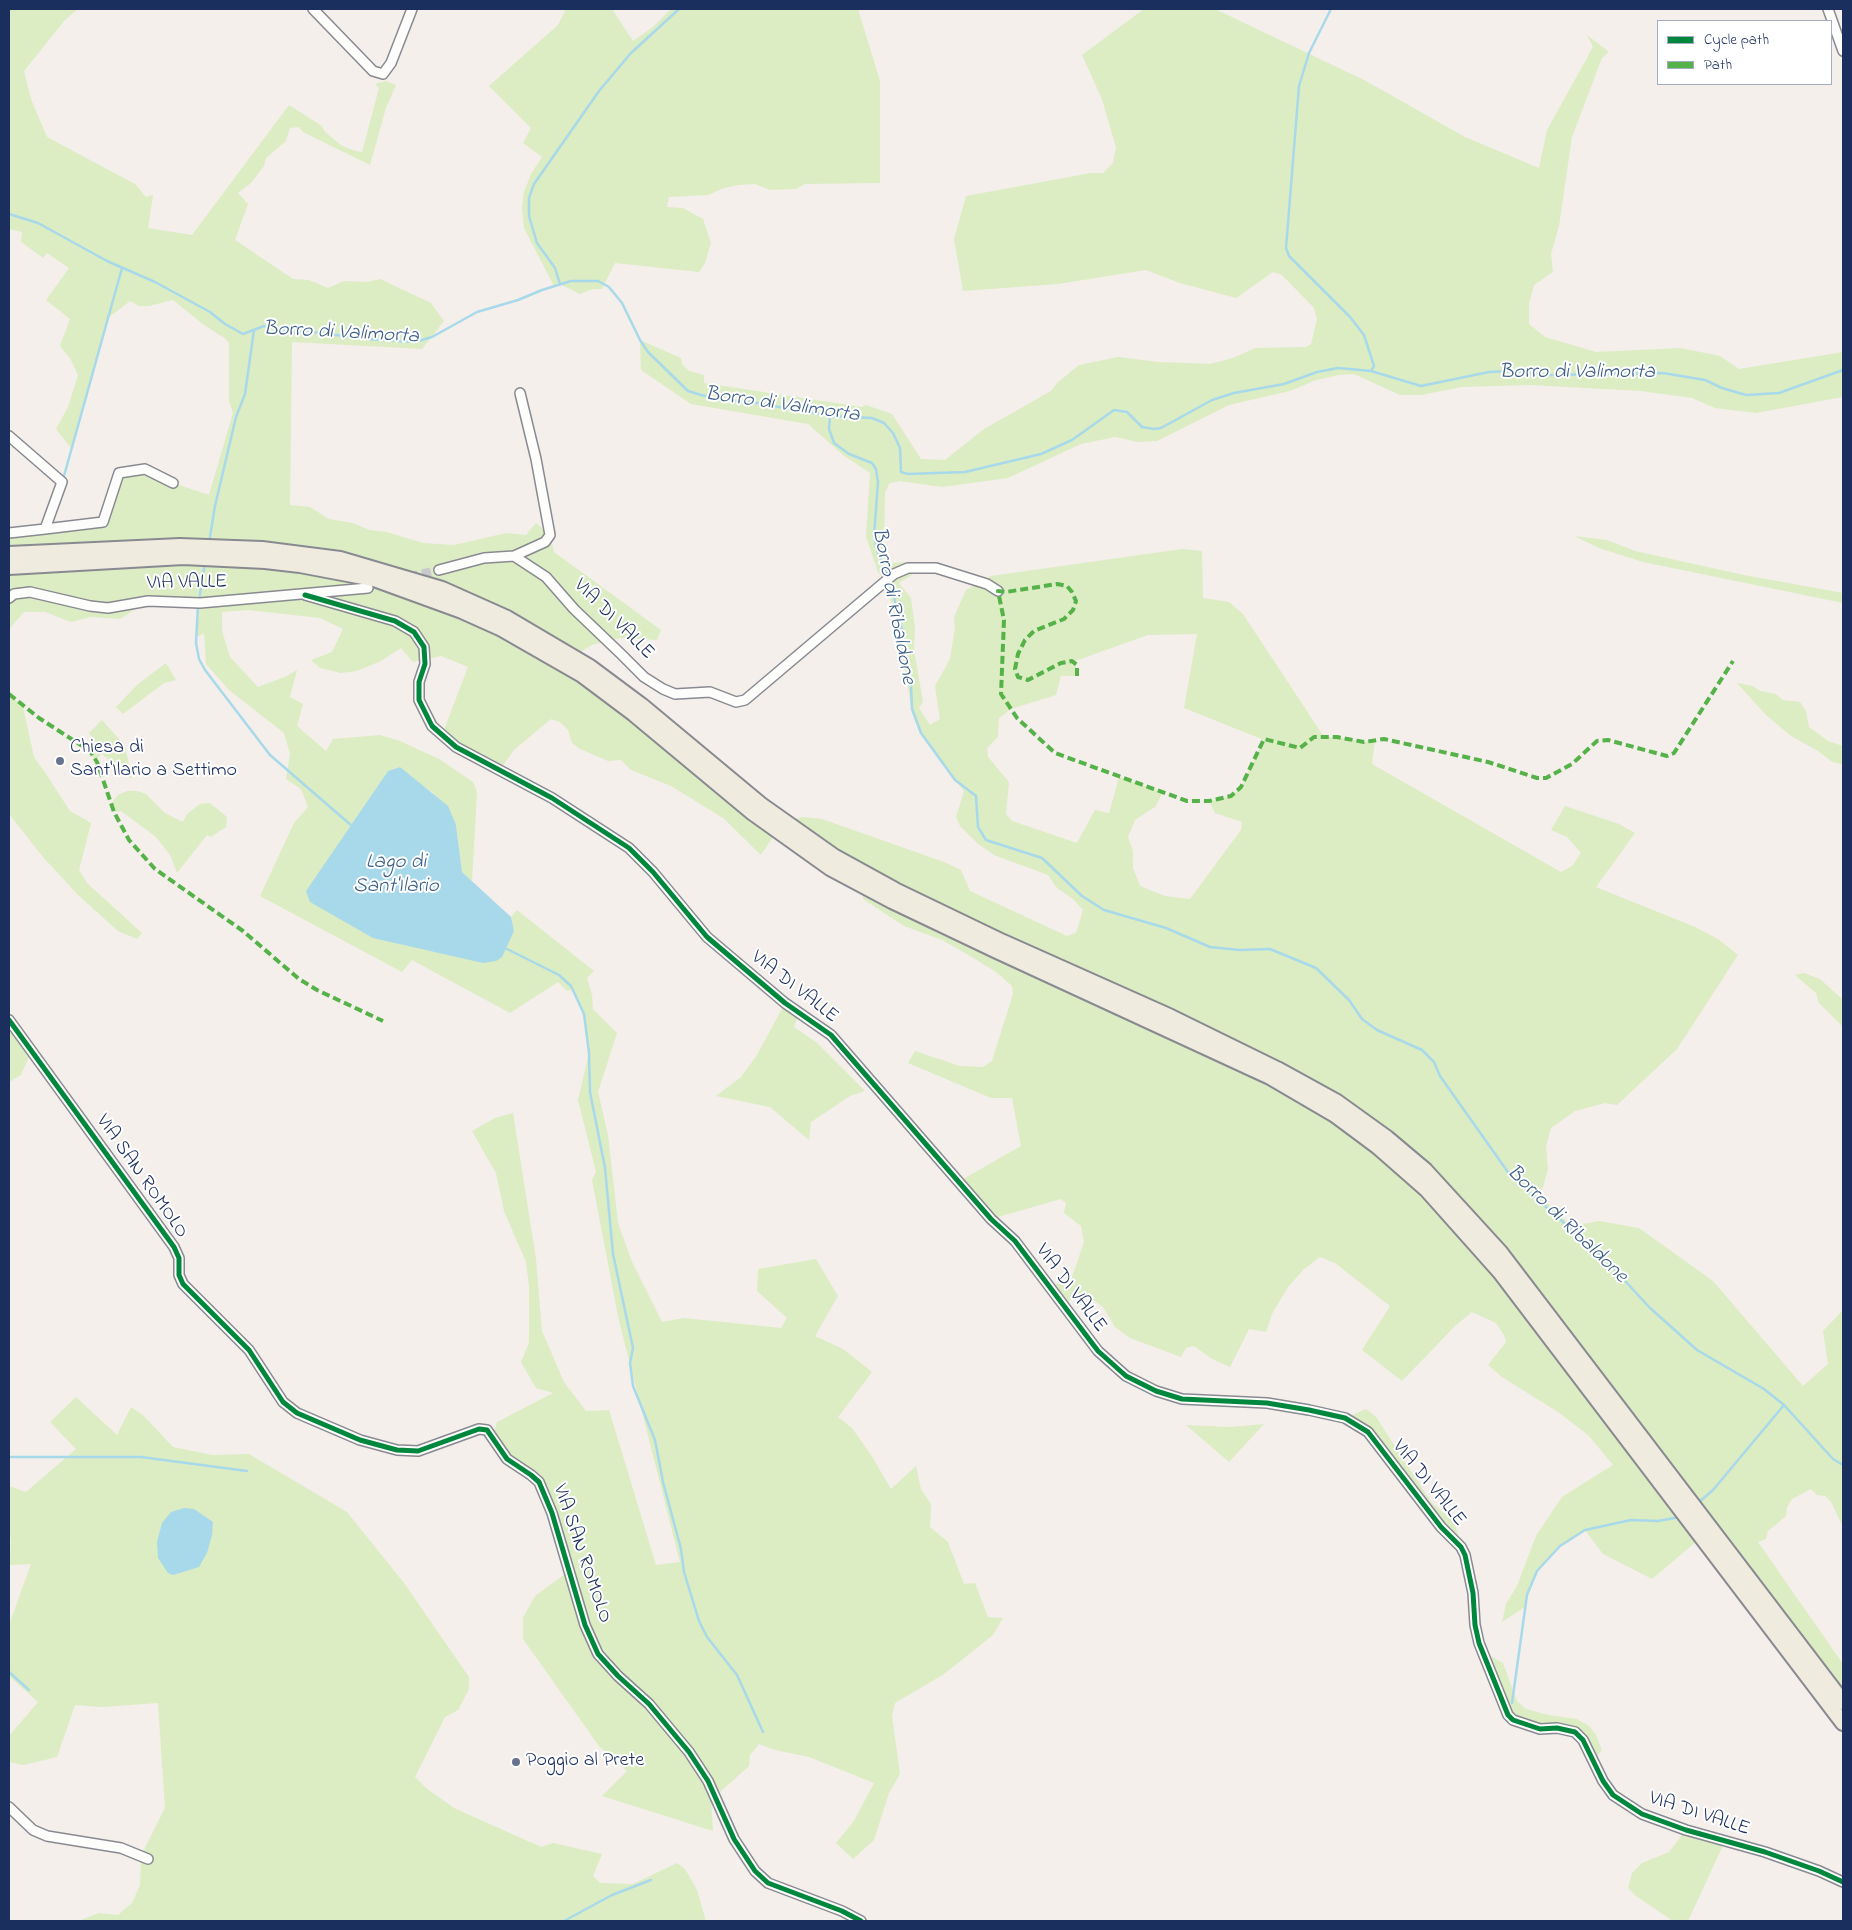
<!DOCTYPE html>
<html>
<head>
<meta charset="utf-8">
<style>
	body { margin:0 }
	#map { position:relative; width:1852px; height:1930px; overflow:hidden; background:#f4efea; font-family:"Indie Flower",sans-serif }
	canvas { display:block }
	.frame { position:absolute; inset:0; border:10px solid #1b2f5e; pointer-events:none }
	.legend { position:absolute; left:1657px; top:20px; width:175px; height:65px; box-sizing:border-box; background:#fff; border:1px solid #a4acbf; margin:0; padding:6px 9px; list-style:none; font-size:15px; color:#1b2f5e }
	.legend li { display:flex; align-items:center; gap:10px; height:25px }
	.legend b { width:25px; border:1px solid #a4acbf }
</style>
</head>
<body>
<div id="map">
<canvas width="1852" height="1930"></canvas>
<div class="frame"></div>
<ul class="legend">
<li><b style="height:6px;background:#00873e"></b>Cycle path</li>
<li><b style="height:6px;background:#55b248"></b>Path</li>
</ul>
</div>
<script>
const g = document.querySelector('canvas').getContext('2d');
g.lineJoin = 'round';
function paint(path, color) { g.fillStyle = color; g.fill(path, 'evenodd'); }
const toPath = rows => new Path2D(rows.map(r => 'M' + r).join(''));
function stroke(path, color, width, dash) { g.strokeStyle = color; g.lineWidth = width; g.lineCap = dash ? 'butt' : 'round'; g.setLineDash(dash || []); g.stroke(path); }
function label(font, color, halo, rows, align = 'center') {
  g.font = font + ' "Indie Flower",sans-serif'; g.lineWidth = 4; g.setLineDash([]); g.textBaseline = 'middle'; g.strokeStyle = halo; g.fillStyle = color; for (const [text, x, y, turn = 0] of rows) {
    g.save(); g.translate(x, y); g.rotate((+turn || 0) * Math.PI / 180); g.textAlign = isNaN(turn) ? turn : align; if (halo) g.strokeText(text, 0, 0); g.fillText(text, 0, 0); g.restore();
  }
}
paint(toPath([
	[9,9,78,9,65,20,24,71,31,99,47,137,135,184,146,197,153,195,148,228,192,235,289,105,322,126,325,132,342,146,355,151,362,152,379,88,375,84,386,81,396,85,386,108,370,165,303,132,299,127,290,128,286,141,266,158,264,166,251,183,238,193,248,204,235,240,293,279,309,280,328,288,344,281,367,282,380,279,431,303,444,321,422,349,292,342,290,505,310,507,329,519,353,523,369,530,387,532,423,543,454,545,506,533,526,535,536,523,550,535,554,552,661,630,657,640,620,638,592,645,573,656,549,641,376,568,9,554,9,533,103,522,119,473,145,469,173,483,209,495,233,413,229,401,229,343,226,339,204,325,173,300,149,306,139,306,130,301,108,318,71,448,56,429,68,407,78,375,70,358,60,346,70,319,46,300,69,268,47,253,43,258,21,242,22,232,9,229],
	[566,9,612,9,633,41,653,27,671,9,858,9,880,81,880,183,805,184,796,189,770,190,755,184,738,185,724,188,708,195,669,197,667,207,683,208,703,219,711,243,705,263,699,272,615,263,602,289,593,289,580,294,560,284,554,286,524,228,522,208,524,192,531,174,542,157,523,143,531,128,489,86,558,25],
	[1144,9,1215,9,1366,81,1465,137,1539,168,1547,130,1593,47,1587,35,1609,52,1602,58,1572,137,1559,226,1551,254,1553,272,1534,285,1529,304,1529,324,1545,337,1596,352,1680,348,1720,356,1739,369,1843,352,1843,397,1756,413,1715,408,1692,398,1641,391,1531,385,1462,387,1421,395,1400,395,1354,374,1339,375,1316,380,1290,391,1229,405,1157,441,1138,442,1115,437,1081,444,1008,478,942,487,900,481,890,483,885,492,884,542,890,563,911,562,914,567,915,573,899,583,911,598,915,628,914,650,923,702,919,708,930,725,940,719,935,686,950,659,955,627,954,617,966,590,991,576,1182,549,1202,551,1203,598,1229,602,1243,614,1324,737,1337,737,1364,742,1375,740,1372,764,1561,872,1572,866,1581,853,1567,837,1551,830,1565,806,1619,824,1635,833,1596,887,1695,927,1718,939,1738,955,1677,1049,1617,1105,1605,1103,1575,1111,1551,1128,1546,1146,1548,1170,1540,1196,1572,1226,1599,1221,1639,1228,1713,1281,1803,1386,1828,1364,1823,1331,1843,1310,1843,1527,1831,1502,1825,1496,1817,1495,1811,1489,1792,1499,1787,1507,1786,1516,1768,1531,1766,1539,1758,1542,1843,1664,1843,1702,1387,1138,1003,942,784,822,802,817,822,819,944,862,961,870,970,891,1067,936,1076,933,1083,910,1073,899,1057,888,1048,875,994,855,977,843,960,826,956,817,964,791,925,739,912,712,899,635,886,581,878,572,866,537,870,473,843,455,808,424,691,404,641,370,640,340,681,358,682,364,689,371,704,375,704,383,862,407,866,405,892,414,921,459,945,460,984,429,1051,391,1057,383,1079,365,1118,357,1159,362,1210,364,1233,358,1255,348,1306,347,1311,344,1317,319,1314,308,1282,275,1273,272,1236,298,1180,283,1146,270,1058,284,963,291,954,239,966,196,1091,173,1103,173,1113,163,1116,148,1102,99,1082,55],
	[1197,634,1184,708,1264,740,1241,787,1231,796,1209,801,1215,813,1242,822,1241,830,1190,899,1165,896,1140,886,1133,868,1133,851,1128,837,1135,820,1155,807,1163,792,1119,777,1109,813,1095,810,1077,843,1012,821,1006,814,1009,782,988,757,987,748,998,737,999,718,1011,709,1056,695,1061,676,1077,676,1075,661,1148,635],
	[1574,536,1607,540,1635,551,1744,575,1843,593,1843,603,1643,562,1599,548],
	[183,557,374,579,545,653,777,831,761,855,723,818,671,786,631,770,621,760,608,761,580,749,572,743,568,730,560,722,551,719,514,750,500,770,442,735,468,667,441,656,413,662,401,648,381,661,357,671,341,673,320,668,311,660,332,652,343,629,320,618,248,610,222,612,222,631,230,657,258,687,287,676,297,670,290,697,303,704,297,726,326,751,333,739,380,735,400,741,439,759,473,782,477,792,472,881,462,872,456,825,433,793,418,783,400,767,388,771,307,891,310,902,401,944,433,950,514,931,511,917,517,910,594,971,587,978,592,995,593,1009,617,1033,598,1092,608,1135,618,1223,632,1262,662,1322,684,1318,781,1328,787,1318,757,1291,758,1269,816,1259,838,1296,815,1336,843,1349,872,1372,838,1417,852,1428,871,1455,891,1489,916,1466,921,1489,931,1504,930,1527,948,1542,964,1584,975,1583,988,1617,1003,1618,993,1635,944,1674,895,1703,892,1716,900,1774,889,1793,874,1840,853,1859,836,1843,854,1821,874,1783,809,1757,775,1750,759,1744,750,1755,749,1766,711,1800,713,1831,602,1796,627,1771,599,1746,523,1639,523,1618,535,1596,569,1571,539,1482,507,1459,492,1437,497,1422,553,1393,536,1388,521,1362,529,1343,529,1287,526,1262,504,1211,496,1173,472,1131,495,1118,513,1113,536,1259,542,1331,564,1382,586,1411,609,1410,656,1565,680,1562,619,1321,592,1180,596,1172,578,1100,589,1053,584,1014,572,989,567,991,558,982,510,1013,412,960,402,972,260,896,294,823,308,807,301,789,286,779,290,754,284,733,229,690,206,664,204,633,196,638,200,603,148,601,120,619,90,617,71,622,45,612,24,612,9,629,9,567],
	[166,663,176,680,164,683,123,714,116,707,138,684],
	[1737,683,1753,686,1760,691,1776,694,1783,700,1800,702,1806,711,1809,727,1828,741,1843,746,1843,765,1831,761,1818,751,1791,736,1766,715],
	[9,694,23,707,34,757,44,771,70,811,91,823,79,870,87,883,142,933,137,939,118,931,78,895,43,857,9,814],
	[102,720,125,746,132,779,102,754,95,760,85,749,95,741,89,733],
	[127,791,137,791,146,794,165,813,183,822,187,814,200,804,210,803,227,817,226,827,211,837,207,835,177,873,170,855,156,837,121,811,114,812,111,804,118,795],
	[863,886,1290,1088,1427,1190,1703,1536,1652,1579,1603,1554,1585,1530,1559,1546,1537,1571,1527,1595,1525,1607,1502,1622,1506,1604,1517,1586,1536,1536,1562,1497,1613,1465,1588,1435,1558,1412,1502,1377,1488,1365,1506,1342,1504,1335,1496,1323,1472,1312,1455,1326,1402,1381,1362,1350,1390,1306,1335,1263,1320,1257,1304,1269,1288,1287,1272,1314,1266,1332,1249,1329,1230,1367,1212,1359,1194,1346,1186,1348,1181,1357,1130,1338,1115,1327,1103,1307,1092,1299,1081,1295,1075,1296,1064,1305,1049,1286,1071,1280,1084,1242,1081,1226,1064,1213,1066,1203,1061,1199,991,1219,958,1182,1021,1146,1012,1098,991,1098,908,1063,915,1051,960,1066,983,1067,992,1061,1013,994,1012,986,996,972,965,953,942,940,904,926,863,899],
	[1804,973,1820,979,1843,1000,1843,1027,1819,1003,1816,993,1795,975],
	[785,1003,799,1013,794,1027,816,1042,865,1091,850,1096,811,1122,809,1140,770,1107,716,1096,741,1077,757,1055],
	[9,1020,31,1052,21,1075,9,1082],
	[76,1397,117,1435,131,1407,143,1415,173,1447,212,1455,249,1454,347,1512,404,1583,469,1677,469,1689,458,1710,445,1717,415,1777,426,1788,454,1808,541,1847,553,1843,602,1854,593,1876,600,1883,633,1884,677,1863,685,1869,697,1890,706,1921,78,1921,99,1913,118,1915,132,1903,140,1885,141,1860,145,1848,165,1808,158,1703,102,1707,75,1705,57,1757,23,1765,9,1762,9,1736,38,1702,9,1676,9,1625,31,1564,10,1565,11,1540,9,1531,9,1486,26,1492,76,1449,50,1422],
	[1366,1409,1376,1417,1431,1502,1455,1523,1461,1547,1368,1432,1345,1418],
	[1264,1424,1229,1462,1186,1425,1230,1427],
	[1492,1657,1503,1663,1517,1701,1526,1709,1548,1715,1577,1719,1589,1726,1596,1735,1602,1750,1598,1755,1593,1760,1583,1740,1557,1728,1513,1720,1485,1659],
	[1686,1830,1725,1841,1688,1921,1673,1921,1636,1896,1628,1888,1632,1873,1642,1863,1669,1852]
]), '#dcecc3');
paint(toPath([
	[400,767,448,806,456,825,462,872,511,917,514,931,502,957,496,961,483,963,373,938,310,902,306,891,388,771],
	[184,1508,194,1509,213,1522,212,1535,207,1553,199,1567,173,1575,168,1573,158,1558,157,1542,162,1523,171,1512]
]), '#a8d9ea');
stroke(toPath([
	[1331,9,1309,53,1299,86,1286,248,1289,256,1350,317,1364,335,1374,366,1371,371],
	[9,214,38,223,107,261,155,282,210,312,225,324,243,334,264,326,295,333,305,331,367,339,415,342,432,337,477,312,518,300,542,290,571,281,598,281,609,287,622,303,640,340,648,352,688,391,718,400,751,402,830,416,872,418,884,423,893,433,900,448,901,472,908,474,965,472,1041,454,1072,440,1114,410,1127,412,1142,427,1154,429,1161,428,1212,400,1234,393,1284,384,1317,372,1338,368,1371,371,1421,386,1489,372,1510,371,1549,375,1663,373,1705,380,1722,388,1746,395,1779,393,1843,370],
	[560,284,555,268,537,243,529,216,529,198,534,184,599,91,631,53,679,9],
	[830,416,829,429,834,443,849,454,872,463,876,469,878,482,874,536,877,550,888,576],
	[64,476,122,268],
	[209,543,215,506,236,417,245,394,254,330],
	[890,581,901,625,911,685,912,709,921,733,955,780,976,796,978,827,986,840,1042,858,1082,896,1104,910,1166,928,1210,947,1240,950,1270,949,1316,968,1349,1000,1362,1019,1377,1030,1422,1050,1434,1062,1440,1076,1510,1175,1606,1260,1649,1307,1697,1350,1764,1389,1784,1405,1833,1459,1843,1465],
	[199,600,205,563],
	[198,605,196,643,199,659,205,670,270,755,352,826],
	[505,948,559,975,571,986,584,1014,589,1053,590,1092,605,1168,613,1254,633,1348,630,1363,633,1386,655,1440,663,1482,681,1549,684,1572,699,1621,707,1637,737,1675,763,1732],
	[9,1457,141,1457,247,1471],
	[1698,1503,1713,1490,1784,1405],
	[9,1672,29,1690],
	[1512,1703,1527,1595,1537,1571,1560,1546,1585,1530,1631,1520,1658,1521,1680,1517],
	[564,1921,612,1895,651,1880]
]), '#a8d9ea', 2.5);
stroke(toPath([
	[409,577,439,570]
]), '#c9c9ce', 9, [9, 4.5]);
const minor = toPath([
	[313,9,373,71,383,74,391,63,412,9],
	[1828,9,1843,51],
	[9,436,62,482,45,529,9,533],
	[45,529,103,522,119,473,145,469,173,483],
	[514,556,545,542,550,535,536,459,520,393],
	[439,570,484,558,514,556,546,577,574,609,621,654,644,677,663,689,675,694,710,692,736,702,745,700,894,574,908,568,936,568,987,584,998,591],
	[305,595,395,621,414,632,424,647,425,664,419,682,419,700,432,726,456,747,552,798,629,848,653,872,707,937,785,1003,831,1035,991,1219,1015,1241,1098,1351,1126,1376,1156,1391,1182,1399,1267,1403,1309,1410,1345,1418,1368,1432,1441,1527,1461,1547,1465,1555,1473,1593,1475,1625,1479,1643,1508,1715,1513,1720,1540,1729,1557,1728,1575,1732,1583,1740,1603,1781,1613,1795,1642,1814,1686,1830,1765,1852,1819,1871,1843,1882],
	[9,598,14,594,30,592,90,606,108,608,148,601,200,603,368,588],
	[9,1020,174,1247,179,1258,179,1275,183,1284,249,1350,283,1402,297,1413,360,1440,397,1450,418,1451,479,1429,487,1430,507,1459,531,1475,539,1482,552,1513,585,1625,598,1654,618,1676,649,1704,689,1752,708,1781,734,1839,755,1871,768,1883,842,1911,861,1921],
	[9,1807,33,1830,47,1836,121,1848,148,1859]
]);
const highway = toPath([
	[9,554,180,546,262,549,340,559,442,589,507,618,590,667,641,705,760,804,835,857,895,890,1003,942,1171,1017,1277,1069,1337,1102,1387,1138,1425,1170,1500,1252,1843,1702],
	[9,567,183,557,265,561,300,565,374,579,462,611,500,628,582,675,634,714,753,813,830,868,892,901,997,951,1270,1077,1335,1115,1378,1147,1427,1190,1500,1272,1843,1723]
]);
stroke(minor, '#898a91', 12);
stroke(highway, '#898a91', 18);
stroke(minor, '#fdfdfc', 9);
stroke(highway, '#efebdf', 14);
stroke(toPath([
	[1077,676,1077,665,1072,661,1061,663,1028,680,1018,677,1015,669,1018,654,1025,640,1034,631,1064,619,1073,610,1076,601,1072,592,1067,586,1057,584,1006,592,998,591,1004,620,1001,694,1017,718,1055,753,1187,801,1209,801,1231,796,1241,787,1264,739,1300,748,1314,737,1337,737,1364,742,1384,739,1488,762,1537,778,1546,778,1572,764,1597,741,1608,740,1667,756,1674,753,1733,661],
	[9,694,39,718,90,751,97,762,114,812,129,840,155,869,243,931,299,979,317,990,383,1021]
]), '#55b248', 4, [8, 4]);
stroke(toPath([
	[305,595,395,621,414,632,424,647,425,664,419,682,419,700,432,726,456,747,552,798,629,848,653,872,707,937,785,1003,831,1035,991,1219,1015,1241,1098,1351,1126,1376,1156,1391,1182,1399,1267,1403,1309,1410,1345,1418,1368,1432,1441,1527,1461,1547,1465,1555,1473,1593,1475,1625,1479,1643,1508,1715,1513,1720,1540,1729,1557,1728,1575,1732,1583,1740,1603,1781,1613,1795,1642,1814,1686,1830,1765,1852,1819,1871,1843,1882],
	[9,1020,174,1247,179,1258,179,1275,183,1284,249,1350,283,1402,297,1413,360,1440,397,1450,418,1451,479,1429,487,1430,507,1459,531,1475,539,1482,552,1513,585,1625,598,1654,618,1676,649,1704,689,1752,708,1781,734,1839,755,1871,768,1883,842,1911,861,1921]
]), '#00873e', 5);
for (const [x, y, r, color] of [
	[60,761,5,"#67728f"],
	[516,1762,5,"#67728f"]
]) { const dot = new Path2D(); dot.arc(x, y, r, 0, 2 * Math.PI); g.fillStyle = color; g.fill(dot); stroke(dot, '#fff', 2); }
label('20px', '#1b2f5e', '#fff', [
	["VIA VALLE",187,584,-1],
	["VIA DI VALLE",613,620,45],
	["VIA DI VALLE",794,988,38],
	["VIA SAN ROMOLO",141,1177,55],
	["VIA DI VALLE",1070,1289,53],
	["VIA DI VALLE",1428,1484,51],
	["VIA SAN ROMOLO",581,1554,71],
	["VIA DI VALLE",1699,1815,18]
]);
label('20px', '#1b2f5e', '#fff', [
	["Chiesa di",70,749],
	["Sant'Ilario a Settimo",70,772],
	["Poggio al Prete",526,1762]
], 'left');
label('italic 21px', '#3c5f88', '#fff', [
	["Borro di Valimorta",341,334,3],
	["Borro di Valimorta",1577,374],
	["Borro di Valimorta",782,406,8],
	["Borro di Ribaldone",892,606,79],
	["Lago di",396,864],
	["Sant'Ilario",396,888],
	["Borro di Ribaldone",1566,1225,44]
]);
</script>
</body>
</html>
